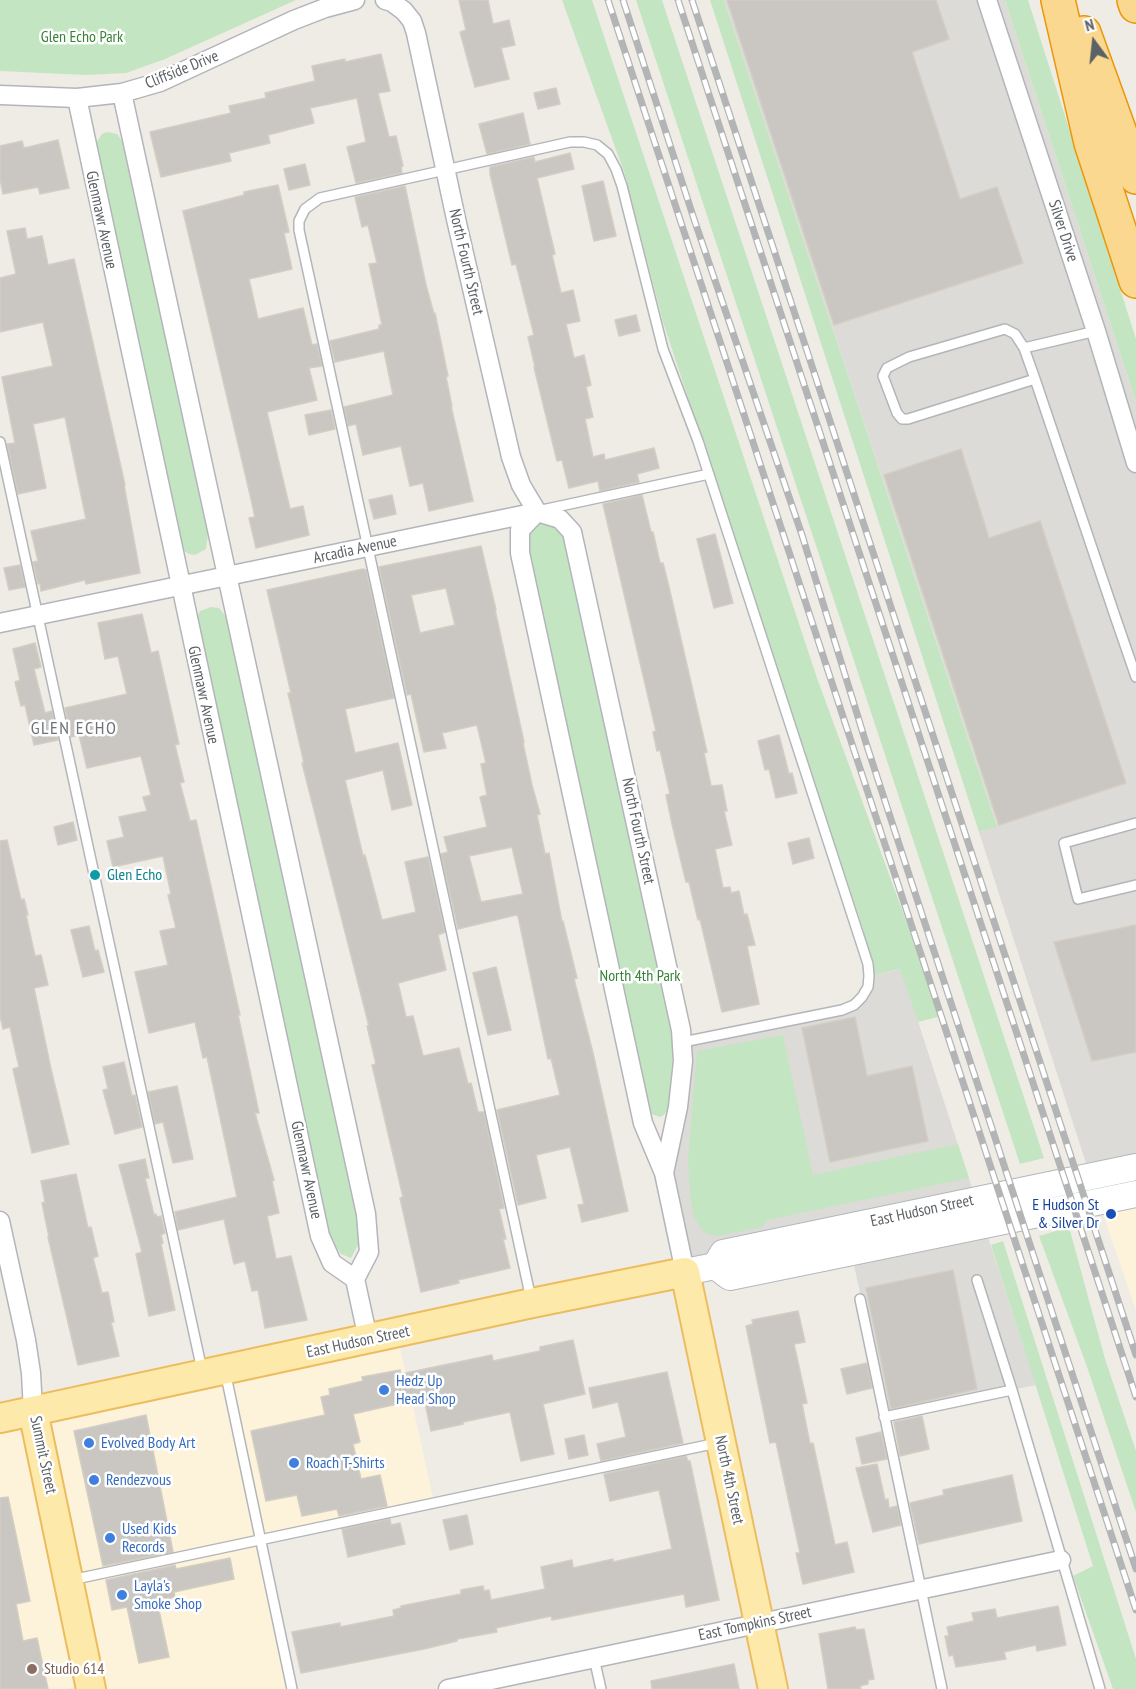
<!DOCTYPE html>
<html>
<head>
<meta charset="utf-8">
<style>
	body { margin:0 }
	#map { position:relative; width:1136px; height:1689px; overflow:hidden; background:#eeece5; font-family:"PT Sans Narrow",sans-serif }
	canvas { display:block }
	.north { position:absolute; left:1064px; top:12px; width:60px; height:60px; -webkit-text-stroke:4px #fff; paint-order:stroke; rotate:345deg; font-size:16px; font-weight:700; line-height:24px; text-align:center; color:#5c6165 }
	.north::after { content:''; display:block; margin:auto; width:21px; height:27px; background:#5c6165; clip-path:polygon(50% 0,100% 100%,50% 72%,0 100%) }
</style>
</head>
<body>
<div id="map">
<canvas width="1136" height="1689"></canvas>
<div class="north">N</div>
</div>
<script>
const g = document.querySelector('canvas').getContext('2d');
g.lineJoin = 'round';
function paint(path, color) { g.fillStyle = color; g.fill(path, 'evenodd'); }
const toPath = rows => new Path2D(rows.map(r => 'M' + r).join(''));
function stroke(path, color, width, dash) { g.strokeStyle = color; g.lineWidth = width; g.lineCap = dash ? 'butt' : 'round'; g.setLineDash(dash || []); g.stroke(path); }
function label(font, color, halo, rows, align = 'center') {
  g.font = font + ' "PT Sans Narrow",sans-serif'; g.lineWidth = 5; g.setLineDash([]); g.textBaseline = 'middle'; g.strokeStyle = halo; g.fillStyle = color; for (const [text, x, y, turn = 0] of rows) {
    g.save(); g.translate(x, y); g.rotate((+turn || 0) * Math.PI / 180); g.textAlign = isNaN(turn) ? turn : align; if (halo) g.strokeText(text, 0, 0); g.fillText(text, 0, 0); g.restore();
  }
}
paint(toPath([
	[1136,1180,1136,1310,1094,1188],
	[397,1333,434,1503,261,1540,292,1689,91,1689,89,1684,65,1689,0,1689,0,1415]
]), '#fdf3db');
paint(toPath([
	[724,0,1005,0,1136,402,1136,1180,1094,1188,979,832,997,825],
	[901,969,1036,1385,888,1416,848,1239,685,1272,664,1173,683,1042,854,1005,869,976]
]), '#dddbd7');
paint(toPath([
	[0,0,296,0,165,59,126,73,86,75,0,71],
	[562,0,592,0,817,678,941,1016,918,1022,900,969,869,976,863,929,663,322,624,172],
	[636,0,662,0,1044,1158,1020,1164],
	[710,0,724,0,997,826,979,832],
	[1005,0,1028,0,1136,339,1136,402],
	[107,132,117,134,125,145,208,534,206,549,195,555,189,554,184,551,180,544,96,143,102,134],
	[546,520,564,532,671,1029,673,1052,669,1100,667,1110,664,1115,660,1117,652,1114,649,1107,526,541,527,533,539,521],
	[211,607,219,608,228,619,360,1233,359,1243,351,1258,341,1254,331,1240,196,619,200,611],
	[783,1035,813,1175,958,1144,969,1178,767,1220,763,1227,719,1236,708,1234,702,1230,694,1217,690,1195,688,1158,697,1051],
	[1069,1227,1105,1359,1136,1451,1136,1512,1086,1364,1039,1236],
	[1003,1241,1136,1659,1136,1689,1113,1689,1073,1576,1093,1566,991,1245]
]), '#c4e5c2');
const building = toPath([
	[459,0,488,0,493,24,509,20,515,45,501,48,509,79,475,87,460,32,466,30,459,0],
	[727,0,936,0,949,39,912,52,960,199,997,187,1023,263,834,325,727,0],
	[381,54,390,91,378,93,389,137,396,136,403,166,401,167,402,173,356,183,347,147,366,142,357,98,310,108,314,123,268,135,270,143,229,153,231,161,161,177,150,132,231,113,229,106,266,98,265,93,315,81,312,66,345,59,345,62,381,54],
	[556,88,560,104,538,109,534,93,556,88],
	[523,113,530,144,487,154,479,124,523,113],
	[58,140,69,188,40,194,38,187,3,194,0,179,0,146,22,141,24,148,58,140],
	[570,153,574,169,537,178,555,254,552,255,561,293,573,290,580,321,566,324,574,358,584,355,591,385,586,387,593,417,585,419,593,457,604,454,605,460,654,448,659,468,637,474,639,482,600,491,598,481,569,488,562,460,557,461,534,367,535,367,528,337,534,335,516,264,512,265,490,174,490,167,534,157,535,162,570,153],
	[305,164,310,185,289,190,284,169,305,164],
	[603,181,616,236,594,241,582,186,603,181],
	[278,185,289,232,284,233,292,269,249,279,258,319,303,308,312,345,317,344,322,366,309,368,317,400,267,412,290,509,303,506,309,535,256,548,249,518,255,517,248,486,183,211,244,195,244,192,278,185],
	[405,186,426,285,434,314,435,313,448,376,446,377,452,406,451,406,473,501,429,511,423,483,410,486,401,446,363,455,356,424,348,426,344,407,393,395,384,351,335,362,330,341,379,329,379,325,382,325,369,264,377,263,368,225,362,227,355,197,405,186],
	[25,228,27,239,42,236,48,265,74,259,125,485,124,485,140,573,86,584,85,580,41,591,40,583,38,584,33,562,38,561,31,531,86,519,65,417,33,424,46,488,18,494,7,444,15,443,2,377,53,366,43,322,0,332,0,278,16,274,7,231,25,228],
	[636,315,640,331,619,336,615,320,636,315],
	[331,410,335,429,309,435,305,415,331,410],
	[961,449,989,538,1040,521,1126,783,999,825,884,475,961,449],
	[392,495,396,514,374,519,369,500,392,495],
	[642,495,651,532,653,532,660,563,663,563,669,587,707,752,704,753,711,786,722,785,727,811,724,811,732,845,715,849,723,888,730,887,731,893,739,891,744,915,747,914,755,945,747,946,759,1004,722,1012,700,919,698,920,689,882,686,882,672,824,666,795,670,794,660,750,657,751,653,732,656,731,603,504,642,495],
	[715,534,733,603,714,608,697,539,715,534],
	[481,546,496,610,495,610,524,742,523,743,532,785,540,814,537,815,545,854,549,853,562,922,563,921,577,978,574,979,593,1053,628,1211,582,1222,578,1205,584,1204,570,1147,536,1155,546,1198,518,1205,497,1110,560,1095,551,1058,548,1059,518,916,516,915,458,929,441,854,448,852,444,837,487,827,480,797,487,795,481,764,486,763,477,725,442,733,446,748,424,752,411,694,407,695,379,567,481,546],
	[446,588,455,625,420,633,411,595,446,588],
	[512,847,523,894,481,902,469,856,512,847],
	[20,565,25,587,9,590,4,568,20,565],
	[363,569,366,570,394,698,345,709,355,753,398,743,412,805,392,810,383,770,345,780,363,856,365,855,382,920,416,912,405,862,428,857,445,932,438,935,446,970,398,983,406,1017,413,1016,423,1056,459,1048,468,1084,471,1083,478,1112,484,1112,504,1208,499,1209,506,1239,503,1239,510,1268,458,1280,459,1283,421,1292,400,1198,403,1197,372,1065,376,1064,367,1026,369,1026,302,763,304,763,288,693,291,693,267,590,363,569],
	[142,614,151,653,158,651,179,744,175,745,184,782,180,783,190,821,196,820,240,1015,238,1015,259,1113,255,1113,274,1180,272,1181,279,1213,267,1216,276,1259,291,1256,307,1320,265,1328,258,1290,252,1291,245,1261,234,1264,224,1219,178,1230,175,1212,237,1197,207,1057,203,1058,195,1022,149,1033,135,972,168,965,160,931,176,928,168,895,171,894,163,856,113,867,107,841,124,837,119,817,147,811,143,797,151,795,141,756,87,768,79,735,71,737,65,708,127,694,118,656,105,659,98,623,142,614],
	[35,643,41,667,34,669,45,713,52,711,58,740,34,745,25,705,21,706,15,682,20,680,13,649,35,643],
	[779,735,789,774,792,773,797,793,776,798,769,769,765,770,758,741,779,735],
	[73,822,77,840,58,845,54,827,73,822],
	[809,838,814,858,793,864,788,843,809,838],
	[7,840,21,900,24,899,28,915,26,915,35,956,41,955,48,985,34,988,51,1069,69,1144,32,1153,13,1069,19,1067,10,1027,3,1029,0,1016,0,841,7,840],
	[1136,925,1136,1052,1092,1061,1054,942,1136,925],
	[89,926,95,951,98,950,104,972,83,977,71,930,89,926],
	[496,967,511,1030,488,1035,473,973,496,967],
	[855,1017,867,1076,912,1066,928,1141,830,1162,802,1028,855,1017],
	[124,1062,132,1096,135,1095,142,1127,115,1134,103,1090,108,1089,103,1067,124,1062],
	[177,1086,193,1159,173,1163,163,1122,155,1124,148,1092,177,1086],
	[145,1159,149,1178,145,1178,154,1215,156,1214,157,1217,161,1216,165,1233,161,1235,163,1243,161,1244,175,1310,149,1316,136,1254,142,1252,119,1165,145,1159],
	[76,1174,88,1228,91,1227,98,1256,93,1258,102,1293,108,1292,114,1322,111,1322,119,1356,78,1365,48,1237,49,1237,42,1203,45,1202,41,1181,76,1174],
	[953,1270,977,1389,891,1409,866,1288,953,1270],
	[798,1311,805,1342,794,1344,807,1403,802,1404,810,1444,813,1443,835,1545,847,1542,854,1572,803,1584,796,1553,800,1553,785,1484,776,1442,770,1443,746,1326,753,1324,752,1320,798,1311],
	[573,1340,585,1394,543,1404,554,1454,521,1461,510,1412,463,1422,463,1424,431,1431,424,1398,353,1414,360,1442,353,1444,361,1479,380,1475,387,1506,339,1516,337,1509,302,1516,297,1495,266,1501,251,1431,325,1415,321,1397,330,1395,329,1389,363,1381,362,1377,400,1370,401,1374,492,1355,493,1361,540,1351,540,1347,573,1340],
	[867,1363,872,1388,847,1394,841,1369,867,1363],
	[667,1372,683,1443,601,1461,597,1444,626,1437,618,1402,593,1408,589,1388,667,1372],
	[146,1415,173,1552,103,1566,74,1431,146,1415],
	[922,1416,929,1449,900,1456,894,1422,922,1416],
	[881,1432,887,1459,862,1464,856,1438,881,1432],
	[584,1435,588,1455,569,1459,565,1439,584,1435],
	[686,1456,688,1461,690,1461,719,1600,686,1607,684,1594,552,1620,551,1616,496,1628,497,1632,457,1639,457,1641,424,1649,301,1673,292,1632,340,1623,340,1627,394,1616,393,1610,401,1608,401,1606,461,1594,461,1590,483,1586,484,1591,489,1590,491,1600,545,1589,541,1567,572,1560,573,1568,613,1559,613,1562,672,1549,659,1490,610,1501,604,1474,686,1456],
	[877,1464,885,1500,888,1499,889,1508,897,1506,901,1525,873,1532,856,1468,877,1464],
	[1012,1475,1022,1521,919,1544,910,1503,944,1495,943,1490,1012,1475],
	[8,1497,30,1601,16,1604,23,1641,37,1638,48,1689,0,1689,0,1498,8,1497],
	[467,1515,473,1544,450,1550,443,1520,467,1515],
	[390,1519,391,1525,400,1523,405,1544,348,1557,342,1529,390,1519],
	[230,1558,234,1579,174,1592,175,1597,157,1601,169,1657,139,1663,127,1607,112,1610,106,1580,175,1565,176,1569,230,1558],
	[1058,1606,1066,1645,1037,1651,1036,1645,1004,1652,1006,1659,956,1667,953,1655,949,1656,945,1636,949,1636,947,1627,974,1621,972,1613,995,1609,997,1618,1058,1606],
	[855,1627,856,1630,864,1629,874,1679,868,1680,868,1684,860,1686,861,1689,828,1689,819,1634,855,1627],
	[734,1664,739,1689,652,1689,651,1681,734,1664]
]);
paint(building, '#cac7c2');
stroke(building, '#d3cdc3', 1.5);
const lane = toPath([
	[1024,348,1096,331],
	[1035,379,908,419,902,419,897,413,883,376,887,368,909,357,1005,329,1015,334,1024,348,1035,379,1117,622,1136,677],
	[0,442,202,1370],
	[542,510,709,474],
	[1136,823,1064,843,1078,899,1136,885],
	[977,1280,1012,1390],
	[531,1299,299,230,299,221,305,209,320,198,570,142,584,142,597,145,608,154,616,169,622,186,663,349,698,441,868,964,869,976,868,987,862,997,854,1005,842,1010,683,1042],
	[860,1299,942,1689],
	[225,1371,292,1689],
	[884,1417,1012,1390,1100,1689],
	[71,1580,717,1443],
	[594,1658,601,1689]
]);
const street = toPath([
	[385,0,392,2,404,11,412,21,416,33,456,219,511,457,521,485,537,512,560,519,572,532,681,1030,683,1061,678,1107,664,1173],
	[987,0,1096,331,1136,463],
	[122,93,366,1214,369,1252,355,1279],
	[0,95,77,98,122,93,160,82,294,20,325,8,355,0],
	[77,98,320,1236,332,1263,355,1279,368,1339],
	[537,512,520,530,520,553,643,1123,664,1173,685,1272],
	[0,623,537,512],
	[0,1221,26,1340,31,1373,33,1411],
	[448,1689,1061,1560]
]);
const secondary = toPath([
	[715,1266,723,1253,1136,1167],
	[685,1272,715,1266,730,1277,1136,1194]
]);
const primary = toPath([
	[33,1411,91,1689],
	[0,1418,532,1303,685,1272,773,1689]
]);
const highway = toPath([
	[1058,0,1091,143,1136,281],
	[1134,0,1136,6],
	[1084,33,1136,177]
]);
stroke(lane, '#b2b5b9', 12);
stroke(street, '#b2b5b9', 21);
stroke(secondary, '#b3b7bc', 28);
stroke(primary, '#edbc5f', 32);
stroke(highway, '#ec9607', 36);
stroke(lane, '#fff', 9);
stroke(street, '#fff', 18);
stroke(secondary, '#fff', 26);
stroke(primary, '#fdeaab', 28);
stroke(highway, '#fad890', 33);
const rail = toPath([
	[608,0,1136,1610],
	[623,0,694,219,802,535,866,743,1136,1569],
	[678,0,1136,1397],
	[692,0,1136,1355]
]);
stroke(rail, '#b3b4b5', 7);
stroke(rail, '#fff', 4.5, [14]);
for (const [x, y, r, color] of [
	[95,875,6,"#0f9aa8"],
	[1111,1214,6,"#1a4fb4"],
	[384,1390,6,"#3f7fe0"],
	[89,1443,6,"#3f7fe0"],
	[294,1463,6,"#3f7fe0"],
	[94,1480,6,"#3f7fe0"],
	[110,1538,6,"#3f7fe0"],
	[122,1595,6,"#3f7fe0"],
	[32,1669,6,"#8d6e63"]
]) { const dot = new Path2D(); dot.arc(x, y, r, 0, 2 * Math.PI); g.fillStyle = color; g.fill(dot); stroke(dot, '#fff', 2); }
label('16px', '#388137', '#fff', [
	["Glen Echo Park",82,37],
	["North 4th Park",640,976]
]);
label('16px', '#5c6165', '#fff', [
	["Cliffside Drive",182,70,-22],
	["Glenmawr Avenue",101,220,78],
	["Silver Drive",1063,231,72],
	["North Fourth Street",466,262,77],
	["Arcadia Avenue",355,550,-12],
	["Glenmawr Avenue",203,695,78],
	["North Fourth Street",638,831,78],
	["Glenmawr Avenue",306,1170,78],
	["East Hudson Street",922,1211,-12],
	["East Hudson Street",358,1342,-12],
	["Summit Street",43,1455,78],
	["North 4th Street",729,1480,78],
	["East Tompkins Street",755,1624,-12]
]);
label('16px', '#0d838f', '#fff', [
	["Glen Echo",107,875]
], 'left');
label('16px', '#164399', '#fff', [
	["E Hudson St",1099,1205],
	["& Silver Dr",1099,1223]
], 'right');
label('16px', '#366cbe', '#fff', [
	["Hedz Up",396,1381],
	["Head Shop",396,1399],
	["Evolved Body Art",101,1443],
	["Roach T-Shirts",306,1463],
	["Rendezvous",106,1480],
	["Used Kids",122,1529],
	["Records",122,1547],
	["Layla's",134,1586],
	["Smoke Shop",134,1604]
], 'left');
label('16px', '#785e54', '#fff', [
	["Studio 614",44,1669]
], 'left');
g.letterSpacing = '1.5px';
label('18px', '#6d7377', '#fff', [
	["GLEN ECHO",74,729]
]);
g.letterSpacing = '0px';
</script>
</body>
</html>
